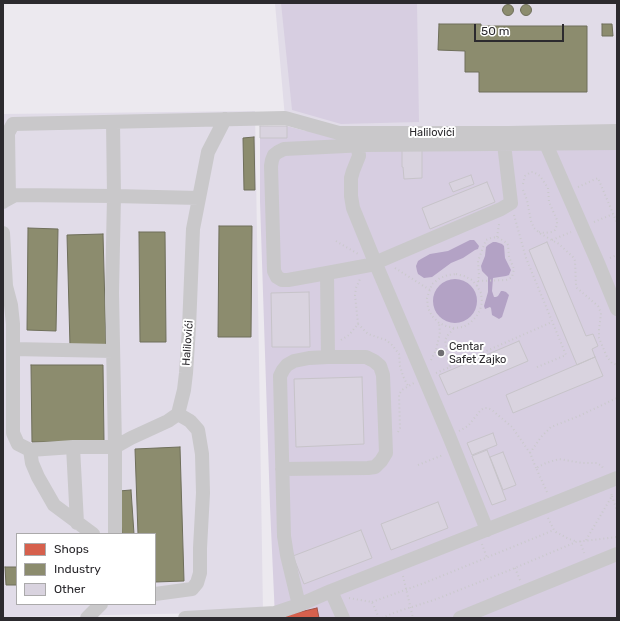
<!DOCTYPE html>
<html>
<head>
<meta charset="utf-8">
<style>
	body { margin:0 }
	#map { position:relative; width:620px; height:621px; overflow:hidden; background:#ece9ef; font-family:Rubik,sans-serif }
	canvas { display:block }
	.frame { position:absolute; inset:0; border:4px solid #2c2a2e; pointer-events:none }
	.legend { position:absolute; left:16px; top:533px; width:140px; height:72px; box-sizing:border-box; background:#fff; border:1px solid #abaaab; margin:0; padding:5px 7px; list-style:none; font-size:12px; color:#2c2a2e }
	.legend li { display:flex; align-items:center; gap:8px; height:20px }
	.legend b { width:20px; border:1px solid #abaaab }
	.scale { position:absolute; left:474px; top:24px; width:90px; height:18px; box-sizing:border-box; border:2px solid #2c2a2e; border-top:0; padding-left:5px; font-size:12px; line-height:14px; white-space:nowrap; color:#2c2a2e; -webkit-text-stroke:3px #fff; paint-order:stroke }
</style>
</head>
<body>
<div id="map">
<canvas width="620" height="621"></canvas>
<div class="frame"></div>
<ul class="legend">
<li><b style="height:11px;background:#d6604d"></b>Shops</li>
<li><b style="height:11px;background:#8c8c6e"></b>Industry</li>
<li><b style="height:11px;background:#d9d3df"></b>Other</li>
</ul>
<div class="scale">50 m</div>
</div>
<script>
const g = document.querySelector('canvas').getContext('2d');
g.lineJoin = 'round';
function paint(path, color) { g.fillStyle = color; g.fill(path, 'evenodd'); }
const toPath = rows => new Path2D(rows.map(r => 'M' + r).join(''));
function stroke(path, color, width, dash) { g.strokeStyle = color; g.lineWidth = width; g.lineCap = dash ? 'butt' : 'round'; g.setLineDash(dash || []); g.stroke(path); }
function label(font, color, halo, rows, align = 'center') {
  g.font = font + ' Rubik,sans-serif'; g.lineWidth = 4; g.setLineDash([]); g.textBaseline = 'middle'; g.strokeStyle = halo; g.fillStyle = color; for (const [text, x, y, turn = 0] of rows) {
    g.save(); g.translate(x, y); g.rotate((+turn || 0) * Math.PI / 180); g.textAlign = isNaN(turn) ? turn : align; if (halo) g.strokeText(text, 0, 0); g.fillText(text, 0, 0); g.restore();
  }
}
paint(toPath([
	[275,3,617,3,617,131,340,133,285,118],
	[255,111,263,612,3,617,3,114],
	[17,534,155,534,155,604,17,604]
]), '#e1dce8');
paint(toPath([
	[281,3,417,3,419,122,341,124,292,110],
	[260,126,287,126,306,131,617,134,617,618,275,618,270,506,260,201]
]), '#d7cee1');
paint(toPath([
	[470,240,474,240,475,241,479,246,478,249,475,250,463,258,451,263,432,277,424,278,418,274,417,271,416,266,418,261,421,259,430,254,448,251],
	[493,242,496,242,502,244,504,246,505,258,511,270,509,275,506,276,493,278,492,291,494,297,496,297,498,296,501,291,503,291,506,292,509,295,502,317,499,319,492,315,491,308,490,307,485,309,484,306,488,292,488,277,482,271,481,266,485,256,486,247,488,245],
	'433 301a22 22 0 1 1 44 0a22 22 0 1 1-44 0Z'
]), '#b3a2c5');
const shops = toPath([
	[317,608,319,618,283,618,283,616,317,608]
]);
paint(shops, '#d6604d');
stroke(shops, '#a35044', 1);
const industry = toPath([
	'520.5 10a5.5 5.5 0 1 1 11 0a5.5 5.5 0 1 1-11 0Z',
	'502.5 10a5.5 5.5 0 1 1 11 0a5.5 5.5 0 1 1-11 0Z',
	[439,24,481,24,481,26,587,26,587,92,479,92,479,72,465,72,465,51,438,50,439,24],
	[602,24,612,24,613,36,602,36,602,24],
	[254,137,255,190,244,190,243,138,254,137],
	[219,226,252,226,251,337,218,337,219,226],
	[28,228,58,229,56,331,27,330,28,228],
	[139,232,165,232,166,342,140,342,139,232],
	[103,234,106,345,70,346,67,235,103,234],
	[31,365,103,365,104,442,32,442,31,365],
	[180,447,184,581,155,582,155,534,138,534,135,449,180,447],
	[131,490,134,534,122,534,119,491,131,490],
	[5,567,17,567,17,585,6,585,5,567]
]);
paint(industry, '#8c8c6e');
stroke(industry, '#6f6f5b', 1);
const building = toPath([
	[260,126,287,126,287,138,260,138,260,126],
	[422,145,422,178,404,179,403,167,402,167,402,146,422,145],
	[471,175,474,184,453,192,449,183,471,175],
	[487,182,495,202,430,229,422,208,487,182],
	[547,242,586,336,593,334,598,346,592,349,595,357,577,365,529,250,547,242],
	[309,292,310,347,272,347,271,293,309,292],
	[519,341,528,361,448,395,439,375,519,341],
	[595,357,603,376,513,413,506,395,595,357],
	[362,377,364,444,296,447,294,379,362,377],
	[493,433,497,445,472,455,467,443,493,433],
	[487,450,506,500,492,505,472,456,487,450],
	[503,452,516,485,503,490,490,457,503,452],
	[438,502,448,528,391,550,381,524,438,502],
	[361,530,372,558,304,584,293,556,361,530]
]);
paint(building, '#d9d3df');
stroke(building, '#c7c4c9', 1);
stroke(toPath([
	[523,184,525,176,531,172,533,172,537,174,540,176,548,188,549,202,557,220,557,225,555,230,552,232,545,233,539,232],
	[578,187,598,178,617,223],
	[523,190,527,200,531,221,534,228,541,234,559,244,574,258,575,261,576,285,577,288,598,306,601,313,599,330,599,338,607,357,612,363,617,365],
	[514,215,526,258,566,355,535,368],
	[594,222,613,214],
	[497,237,499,224],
	[552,240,571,232],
	[336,241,358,254],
	[610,258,617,255],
	[395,268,430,290],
	[456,274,464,276,472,280,477,286,481,293,482,302,480,310,476,317,470,323,463,327,454,328,446,326,439,323,432,316,428,308,427,298,432,284,440,278,448,275,456,274],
	[477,286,478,281,479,275,478,261,484,245,486,240,491,238,497,237,507,243,508,245,509,257,514,269,512,277,509,279,506,280,478,281],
	[358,324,368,334,386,340,392,345,396,350,399,354,400,366,403,376,408,386],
	[341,340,349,335,358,324,355,295,356,288,360,279],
	[431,360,436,350,439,337,440,332,439,323],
	[450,367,552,322],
	[436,373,450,367,445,340,448,335,454,328],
	[459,431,468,426,480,411,484,408,488,408,492,410,512,427,530,453,536,468],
	[398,432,400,428,399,394,402,390,414,383],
	[530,453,541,437,551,427,579,416,617,398],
	[418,465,443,455],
	[547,492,536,468,546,463,559,459,582,463,597,463,602,466,604,470],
	[612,496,617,511],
	[548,518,554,530,556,532,569,539,575,541],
	[586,540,612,496,611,493],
	[580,541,584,553],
	[482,544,487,558],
	[515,568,520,580],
	[403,576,413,618],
	[349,598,372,602,379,618],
	[372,602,427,582,554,530],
	[382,618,396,612,434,600,510,570,576,542,617,537]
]), '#cac9cc', 2, [1, 3]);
stroke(toPath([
	[113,122,114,196,199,198],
	[504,144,511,203,501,209,370,265,327,273,288,280,282,280,277,277,274,271,271,166,272,160,274,155,278,152,284,149,366,145,617,143],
	[546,144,598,263,617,309],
	[358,145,359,156,353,171,351,178,351,196,353,208,375,262,449,436,487,530],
	[9,198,8,133,13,124,285,118,339,133,508,133,617,131],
	[3,233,6,286,11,305,13,324,13,433,18,444,30,450,73,447,115,447,112,293,114,196,15,195,4,201,3,202],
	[13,349,113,351],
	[73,447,77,523],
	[30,450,32,463,38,477,54,505,93,534],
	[282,469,368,468,375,467,381,461,386,453,383,375,380,366,374,361,366,357,328,357],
	[115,534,115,447,131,438,168,421,178,414,184,390,186,373,189,328,193,229,208,152,225,119],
	[331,591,343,618],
	[155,594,192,589,197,583,200,573,200,548,203,493,202,454,198,430,190,421,178,414],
	[299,605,287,555,284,536,280,376,283,370,287,365,294,361,309,358,328,357,327,273],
	[87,618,101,604],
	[185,618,275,613,299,605,331,591,552,504,617,478],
	[460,618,617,554]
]), '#c9c8ca', 14);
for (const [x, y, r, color] of [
	[441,353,4,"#6f6d72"]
]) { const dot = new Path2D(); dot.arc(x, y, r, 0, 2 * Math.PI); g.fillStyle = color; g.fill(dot); stroke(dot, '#fff', 1.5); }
label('11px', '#2c2a2e', '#fff', [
	["Halilovići",432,133],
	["Halilovići",188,343,-86]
]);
label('11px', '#2c2a2e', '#fff', [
	["Centar",449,347],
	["Safet Zajko",449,360]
], 'left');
</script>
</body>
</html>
